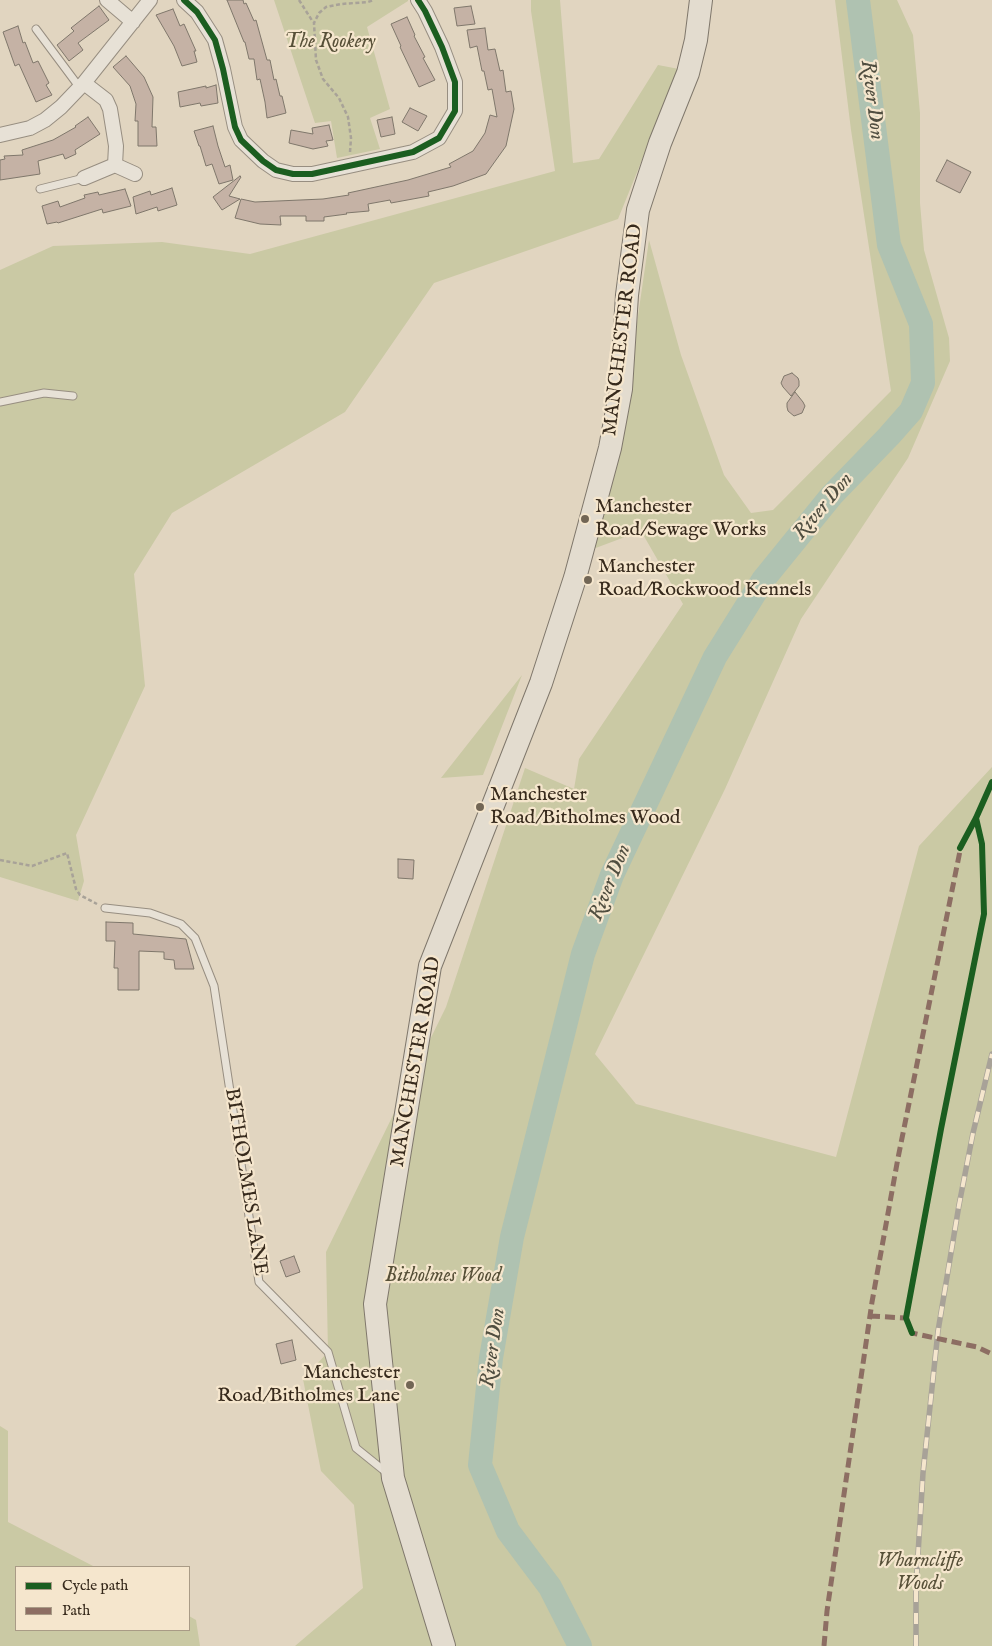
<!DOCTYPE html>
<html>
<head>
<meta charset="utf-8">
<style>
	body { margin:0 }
	#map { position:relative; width:992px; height:1646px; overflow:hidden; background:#e1d5c0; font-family:"IM FELL English",serif }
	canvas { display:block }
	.legend { position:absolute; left:15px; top:1566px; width:175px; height:65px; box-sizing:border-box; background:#f5e6cd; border:1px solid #a99b86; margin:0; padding:6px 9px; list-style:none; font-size:15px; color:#372a1c }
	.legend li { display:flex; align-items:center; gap:10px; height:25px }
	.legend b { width:25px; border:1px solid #a99b86 }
</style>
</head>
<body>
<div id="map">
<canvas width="992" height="1646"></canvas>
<ul class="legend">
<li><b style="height:6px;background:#1b5e20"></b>Cycle path</li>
<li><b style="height:6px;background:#8d6e63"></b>Path</li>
</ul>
</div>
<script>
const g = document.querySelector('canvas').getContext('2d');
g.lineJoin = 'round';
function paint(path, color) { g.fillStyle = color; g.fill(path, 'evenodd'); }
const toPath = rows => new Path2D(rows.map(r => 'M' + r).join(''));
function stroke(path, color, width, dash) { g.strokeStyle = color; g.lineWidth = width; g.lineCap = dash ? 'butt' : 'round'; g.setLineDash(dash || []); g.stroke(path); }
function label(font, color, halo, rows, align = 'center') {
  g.font = font + ' "IM FELL English",serif'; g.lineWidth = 4.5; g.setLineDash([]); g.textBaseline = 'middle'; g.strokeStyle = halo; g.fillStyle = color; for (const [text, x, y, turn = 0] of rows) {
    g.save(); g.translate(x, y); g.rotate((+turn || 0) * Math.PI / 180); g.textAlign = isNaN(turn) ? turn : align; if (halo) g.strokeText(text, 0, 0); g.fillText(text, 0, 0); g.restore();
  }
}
paint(toPath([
	[274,0,408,0,408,1,367,27,390,109,370,118,380,149,337,158,331,121,315,123],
	[531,0,560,0,573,163,599,159,658,65,679,69,618,219,434,283,345,412,172,513,134,574,145,686,76,835,84,881,78,901,0,877,0,270,53,246,162,242,250,254,555,171,531,11],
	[835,0,897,0,913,35,920,113,920,203,924,250,949,338,950,361,908,458,801,619,725,789,595,1054,636,1104,836,1157,919,846,992,767,992,1646,295,1646,363,1588,354,1505,321,1471,303,1379,328,1352,326,1252,446,1007,525,768,574,789,579,759,683,604,641,531,593,549,622,426,649,240,681,355,724,475,751,513,773,510,891,391,851,130],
	[522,675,483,775,441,778],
	[0,1426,8,1431,8,1522,95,1567,16,1567,16,1630,189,1630,189,1616,196,1620,200,1646,0,1646]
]), '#cac9a4');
stroke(toPath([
	[580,1646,550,1587,508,1531,480,1465,491,1358,512,1237,564,1030,583,954,612,875,715,657,763,580,832,495,889,436,911,411,923,383,921,324,889,245,858,0]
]), '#afc2b1', 24);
const building = toPath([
	[227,0,243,0,244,4,246,3,254,21,256,20,267,60,270,60,274,80,276,79,280,96,282,96,286,113,267,118,265,102,260,79,257,80,254,59,249,59,245,42,244,42,227,0],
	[99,6,109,20,78,43,83,50,69,61,57,45,74,31,71,28,99,6],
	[471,6,475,24,457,26,454,8,471,6],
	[173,9,180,26,184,24,196,51,194,51,197,62,182,66,174,46,156,15,173,9],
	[407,17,415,35,414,36,425,57,423,58,435,80,419,87,400,47,401,46,391,24,407,17],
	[18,26,23,43,25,42,33,63,38,61,49,83,46,85,52,95,36,102,19,64,15,66,3,32,18,26],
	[485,28,488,50,495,49,500,71,503,70,506,92,511,91,514,109,506,146,486,174,453,186,428,192,429,196,391,203,390,200,368,204,369,211,346,213,347,214,324,217,324,221,306,221,306,216,280,216,281,225,260,224,235,218,241,199,255,202,323,199,349,195,348,193,408,180,451,167,449,164,473,151,485,133,490,115,497,117,492,89,488,90,484,71,482,71,477,46,470,48,467,30,485,28],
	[126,56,144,77,153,97,152,127,156,127,157,146,138,146,138,121,135,121,136,104,130,86,113,67,126,56],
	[216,85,218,103,201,106,200,103,180,107,178,92,206,86,206,88,216,85],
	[410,108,427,116,418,131,402,122,410,108],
	[88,117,100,134,75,150,76,154,65,159,63,154,38,161,40,174,0,180,0,160,5,159,4,156,23,155,22,150,53,140,76,127,75,126,88,117],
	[392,117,395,134,381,137,377,120,392,117],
	[329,125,333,140,326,141,328,146,313,149,289,143,291,130,313,134,312,128,329,125],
	[213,126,218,146,225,167,230,165,233,180,219,184,212,164,206,166,200,146,199,146,194,131,213,126],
	[947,160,971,172,960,193,936,181,947,160],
	[240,176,241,177,229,196,240,199,222,210,213,197,240,176],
	[172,188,177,205,158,211,157,207,136,214,133,197,150,191,151,195,172,188],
	[125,189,131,206,103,213,102,209,58,223,57,222,47,224,42,206,58,201,60,207,85,198,84,195,98,192,99,195,125,189],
	[792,373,798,378,799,381,799,386,791,396,783,387,781,383,784,376,792,373],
	[795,392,803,402,805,406,802,413,794,416,788,411,787,407,787,403,795,392],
	[398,859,414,860,413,879,398,878,398,859],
	[106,922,133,923,133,934,186,939,194,969,175,969,174,960,164,959,164,952,139,951,139,990,118,990,118,968,114,968,115,941,106,941,106,922],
	[294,1256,300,1272,286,1277,280,1261,294,1256],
	[292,1340,296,1360,281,1364,276,1344,292,1340]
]);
paint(building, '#c5b2a5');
stroke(building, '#7f776b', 1);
const service = toPath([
	[36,29,80,88],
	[40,189,84,178],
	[0,402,44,393,73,396],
	[105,908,150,913,181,924,195,938,214,986,259,1282,328,1352,356,1448,387,1473]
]);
const minor = toPath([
	[107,0,133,22],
	[184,0,197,12,215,40,223,69,235,127,241,140,263,161,276,170,293,174,312,174,413,152,439,138,455,111,455,82,442,47,425,11,418,0],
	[84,83,106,100,110,109,116,146,115,165],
	[0,135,30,128,45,120,61,107,84,83,150,0],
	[84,178,115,165,135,174]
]);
const primary = toPath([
	[444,1646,393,1478,375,1304,430,966,541,683,575,578,610,448,621,389,627,295,638,210,660,143,688,73,696,40,701,0]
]);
stroke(service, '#978e81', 9);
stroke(minor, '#978e81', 16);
stroke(primary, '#7f776b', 24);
stroke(toPath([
	[299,0,313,22],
	[350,152,351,138,348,117,339,98,323,79,316,60,314,23,319,13,326,7,341,4,368,2,374,0],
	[0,860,32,866,67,853,76,889,80,895,97,904]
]), '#a8a298', 2.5, [4, 2.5]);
stroke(service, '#e7e1d6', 7);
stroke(minor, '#e7e1d6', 14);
stroke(primary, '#e3dccf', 22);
const rail = toPath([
	[916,1646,916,1587,923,1473,938,1331,959,1205,973,1133,992,1054]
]);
stroke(rail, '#a8a298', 5.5);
stroke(rail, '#f5e6cd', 4, [11]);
stroke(toPath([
	[870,1316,906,1318],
	[910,1329,912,1333,977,1347,992,1354],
	[824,1646,827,1611,872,1302,898,1158,961,846]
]), '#8d6e63', 5, [10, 5]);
stroke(toPath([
	[184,0,197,12,215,40,223,69,235,127,241,140,263,161,276,170,293,174,312,174,413,152,439,138,455,111,455,82,442,47,425,11,418,0],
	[960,848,976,818,992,782],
	[912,1333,906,1318,941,1129,984,914,982,844,976,818]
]), '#1b5e20', 6);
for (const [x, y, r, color] of [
	[585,519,5,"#726655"],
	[588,580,5,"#726655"],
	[480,807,5,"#726655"],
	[410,1385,5,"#726655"]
]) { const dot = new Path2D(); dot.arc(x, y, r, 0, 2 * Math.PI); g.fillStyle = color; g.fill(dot); stroke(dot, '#f5e6cd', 2); }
label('italic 20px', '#575038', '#f5e6cd', [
	["The Rookery",330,43],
	["Bitholmes Wood",443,1277],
	["Wharncliffe",920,1562],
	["Woods",920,1585]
]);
label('20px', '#372a1c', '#f5e6cd', [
	["MANCHESTER ROAD",624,330,-83],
	["MANCHESTER ROAD",417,1062,-80],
	["BITHOLMES LANE",245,1182,81]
]);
label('20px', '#372a1c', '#f5e6cd', [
	["Manchester",595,508],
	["Road/Sewage Works",595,531],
	["Manchester",598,568],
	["Road/Rockwood Kennels",598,591],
	["Manchester",490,796],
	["Road/Bitholmes Wood",490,819],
	["Manchester",400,1374,"right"],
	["Road/Bitholmes Lane",400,1397,"right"]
], 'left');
label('italic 21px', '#504e40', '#f5e6cd', [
	["River Don",871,100,83],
	["River Don",824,507,-50],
	["River Don",611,883,-68],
	["River Don",494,1348,-82]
]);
</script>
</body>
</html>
